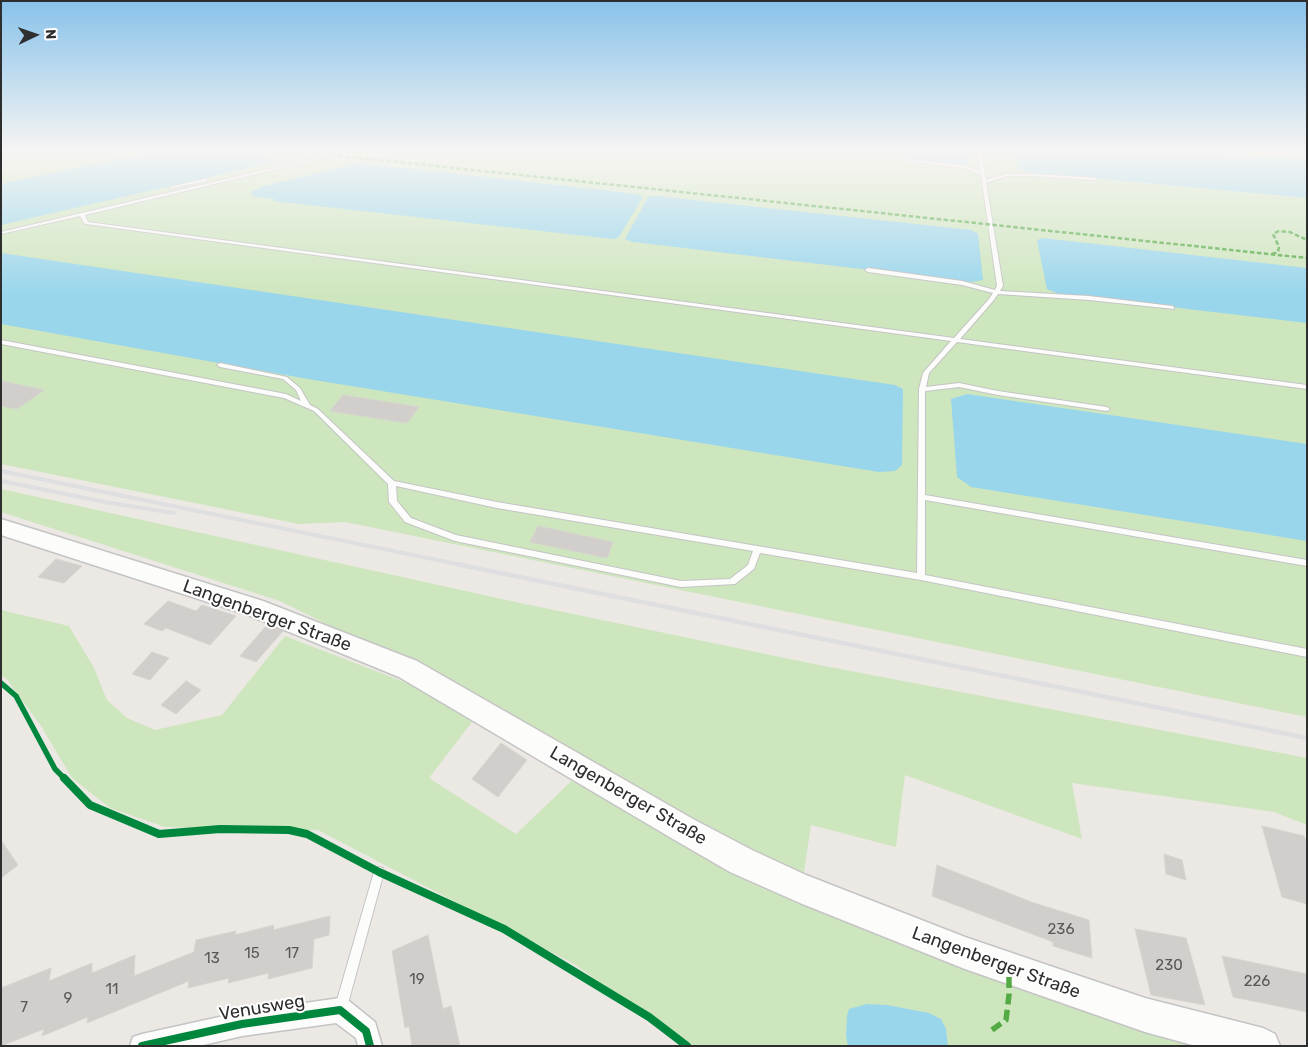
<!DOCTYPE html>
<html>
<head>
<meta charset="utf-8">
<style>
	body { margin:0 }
	#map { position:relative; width:1308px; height:1047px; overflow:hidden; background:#ece8e4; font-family:Rubik,sans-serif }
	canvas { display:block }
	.frame { position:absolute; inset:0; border:2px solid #2e2e2e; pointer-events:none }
	.north { position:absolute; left:10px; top:10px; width:50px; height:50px; -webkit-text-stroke:4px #fff; paint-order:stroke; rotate:87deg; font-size:14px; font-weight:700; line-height:20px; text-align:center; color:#2e2e2e }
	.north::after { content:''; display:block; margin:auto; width:18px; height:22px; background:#2e2e2e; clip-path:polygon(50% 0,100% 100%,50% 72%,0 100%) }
</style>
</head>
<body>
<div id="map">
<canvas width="1308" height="1047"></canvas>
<div class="frame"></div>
<div class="north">N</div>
</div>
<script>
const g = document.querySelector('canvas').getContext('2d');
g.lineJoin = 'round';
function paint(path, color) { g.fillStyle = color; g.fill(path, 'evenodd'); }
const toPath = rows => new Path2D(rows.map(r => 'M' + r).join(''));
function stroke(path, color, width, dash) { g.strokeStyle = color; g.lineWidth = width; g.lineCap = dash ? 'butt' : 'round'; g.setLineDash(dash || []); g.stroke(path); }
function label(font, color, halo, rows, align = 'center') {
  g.font = font + ' Rubik,sans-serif'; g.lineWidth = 4; g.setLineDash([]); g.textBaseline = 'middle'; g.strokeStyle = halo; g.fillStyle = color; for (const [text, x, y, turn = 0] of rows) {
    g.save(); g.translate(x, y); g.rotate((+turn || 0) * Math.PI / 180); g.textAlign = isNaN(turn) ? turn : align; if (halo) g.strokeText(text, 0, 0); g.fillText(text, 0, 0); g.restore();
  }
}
paint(toPath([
	[1,150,1015,150,1018,168,1027,172,1307,198,1307,717,345,522,299,524,1,464],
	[1182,150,1307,150,1307,160],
	[1,489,525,604,814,664,1307,758,1307,825,1274,812,1072,783,1082,839,905,775,896,847,811,825,802,886,411,666,280,601,1,512],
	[1,610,69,626,94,668,107,700,127,718,155,730,222,715,285,636,412,685,472,722,429,778,516,834,581,772,683,832,1251,1046,684,1046,576,965,318,830,165,827,110,808,72,778,41,726,6,678,1,676]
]), '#cee6be');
paint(toPath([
	[162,150,264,150,272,160,270,163,1,225,1,184],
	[800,150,968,150,969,165,964,165],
	[1015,150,1182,150,1307,160,1307,198,1027,172,1018,168],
	[359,163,637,194,643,197,619,237,613,239,273,201,275,199,252,196,250,192,264,186],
	[656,196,971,230,978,234,983,280,972,282,633,242,625,239,648,197],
	[1043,238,1307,268,1307,323,1059,294,1047,289,1037,240],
	[1,253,895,385,903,389,902,465,895,471,879,472,308,379,1,324],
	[967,394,1307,444,1307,541,971,487,957,477,951,399],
	[867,1004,887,1005,929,1013,941,1019,946,1029,948,1046,848,1046,846,1036,847,1016,849,1009]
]), '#99d6ec');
const building = toPath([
	[1,381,44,390,17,409,1,406,1,381],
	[343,395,419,407,407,423,330,411,343,395],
	[538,526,613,542,607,558,530,542,538,526],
	[56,559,82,566,64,583,38,577,56,559],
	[168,601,196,611,202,605,236,616,210,645,166,628,162,631,144,624,168,601],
	[267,625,283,631,256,662,240,656,267,625],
	[152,652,169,658,150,680,132,674,152,652],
	[186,681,201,690,176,714,161,705,186,681],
	[501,743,527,760,498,797,472,779,501,743],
	[1262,826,1304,836,1307,844,1307,904,1282,897,1262,826],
	[1,840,18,865,1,878,1,840],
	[1164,854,1182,860,1186,880,1166,874,1164,854],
	[937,865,1034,903,1089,920,1092,958,1053,946,1053,942,932,896,937,865],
	[330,916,329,935,314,939,312,968,268,979,269,973,228,983,229,978,188,988,189,981,87,1023,88,1017,42,1036,44,1029,1,1046,1,988,51,968,49,981,92,963,92,973,135,955,134,976,194,952,196,940,236,931,235,935,274,925,273,930,330,916],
	[1135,929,1186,938,1205,1005,1151,995,1135,929],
	[428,935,443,1009,451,1006,460,1046,412,1046,409,1026,405,1028,392,951,428,935],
	[1222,956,1307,974,1307,1012,1233,997,1222,956]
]);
paint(building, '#d1cecb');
stroke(building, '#d7d4d0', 1);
const lane = toPath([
	[350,150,356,150,85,215,88,222,954,338,989,299,993,293,962,285,868,272,865,270,868,268,962,281,995,290,997,286,981,174,964,168,864,156,863,156,863,154,965,166,980,171,977,150,981,150,986,180,1007,174,1033,174,1096,178,1096,179,1094,180,1033,176,1007,176,986,183,1003,286,1000,291,1089,296,1172,306,1174,307,1174,309,1089,300,998,294,993,301,960,339,1307,385,1307,389,957,342,929,373,926,387,959,383,998,391,1107,407,1110,409,1107,411,998,395,959,387,925,391,925,495,1307,560,1307,566,925,500,925,575,1307,649,1307,657,921,580,760,553,754,569,735,584,681,587,455,541,405,522,389,502,388,484,314,411,284,398,1,344,1,340,286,394,301,401,296,390,283,379,220,367,217,365,220,363,287,377,300,388,310,405,318,409,394,481,497,502,917,573,919,389,923,373,951,341,86,224,84,223,80,216,1,234,1,232,350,150],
	[396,486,497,508,753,551,748,565,730,579,681,581,456,535,411,518,397,501,396,486],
	[1248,150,1261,150,1307,154,1307,156,1250,151,1248,150],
	[205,179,207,179,207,181,171,188,169,187,205,179],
	[379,867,383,868,384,872,347,1007,345,1011,341,1013,337,1011,335,1007,374,872,375,868,379,867]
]);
const street = toPath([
	[340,998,349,1001,375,1022,382,1046,358,1046,356,1038,336,1023,242,1036,199,1046,130,1046,133,1037,142,1034,242,1012,340,998]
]);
const secondary = toPath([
	[1,519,263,601,417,661,693,819,752,850,806,875,965,937,1053,967,1145,998,1263,1028,1275,1034,1280,1046,1196,1046,1145,1032,965,969,800,903,730,872,673,839,399,677,248,615,1,535,1,519]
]);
stroke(lane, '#c5c4c5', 2);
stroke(street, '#c5c4c5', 3);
stroke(secondary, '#c5c4c5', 3);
paint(lane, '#fcfcfb');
paint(street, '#fcfcfb');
paint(secondary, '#fcfcfb');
stroke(toPath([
	[1,471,462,565],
	[1,481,105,502,174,513]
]), '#dfdfe1', 4);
stroke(toPath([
	[456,564,1307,738]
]), '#dfdfe1', 4.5);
stroke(toPath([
	[331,155,1307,258],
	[1272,254,1278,252,1279,247,1273,234,1279,231,1290,232,1307,240]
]), '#54ab44', 2.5, [4.5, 2.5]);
stroke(toPath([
	[992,1030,1006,1020,1009,995,1009,969]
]), '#54ab44', 5.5, [11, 5.5]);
stroke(toPath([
	[1,683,16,696,55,769,65,779]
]), '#00873e', 5.5);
stroke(toPath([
	[64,778,90,805,159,834,220,829,289,830,307,834,379,872,504,929,649,1017,687,1046],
	[142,1046,242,1024,340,1010,366,1031,370,1046]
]), '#00873e', 8);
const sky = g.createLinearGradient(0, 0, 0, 296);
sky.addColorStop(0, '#88c2ea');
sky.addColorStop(0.51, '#f6f5f3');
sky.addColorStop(1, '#f6f5f300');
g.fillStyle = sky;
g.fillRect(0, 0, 1308, 296);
label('15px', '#585857', null, [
	["236",1061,930],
	["15",252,954],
	["17",292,954],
	["13",212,959],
	["230",1169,966],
	["19",417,980],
	["226",1257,982],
	["11",112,990],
	["9",68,999],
	["7",24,1008]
]);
label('18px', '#2e2e2e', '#fff', [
	["Langenberger Straße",267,616,20],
	["Langenberger Straße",628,796,30],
	["Langenberger Straße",996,963,20],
	["Venusweg",262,1008,-9]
]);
</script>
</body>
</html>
